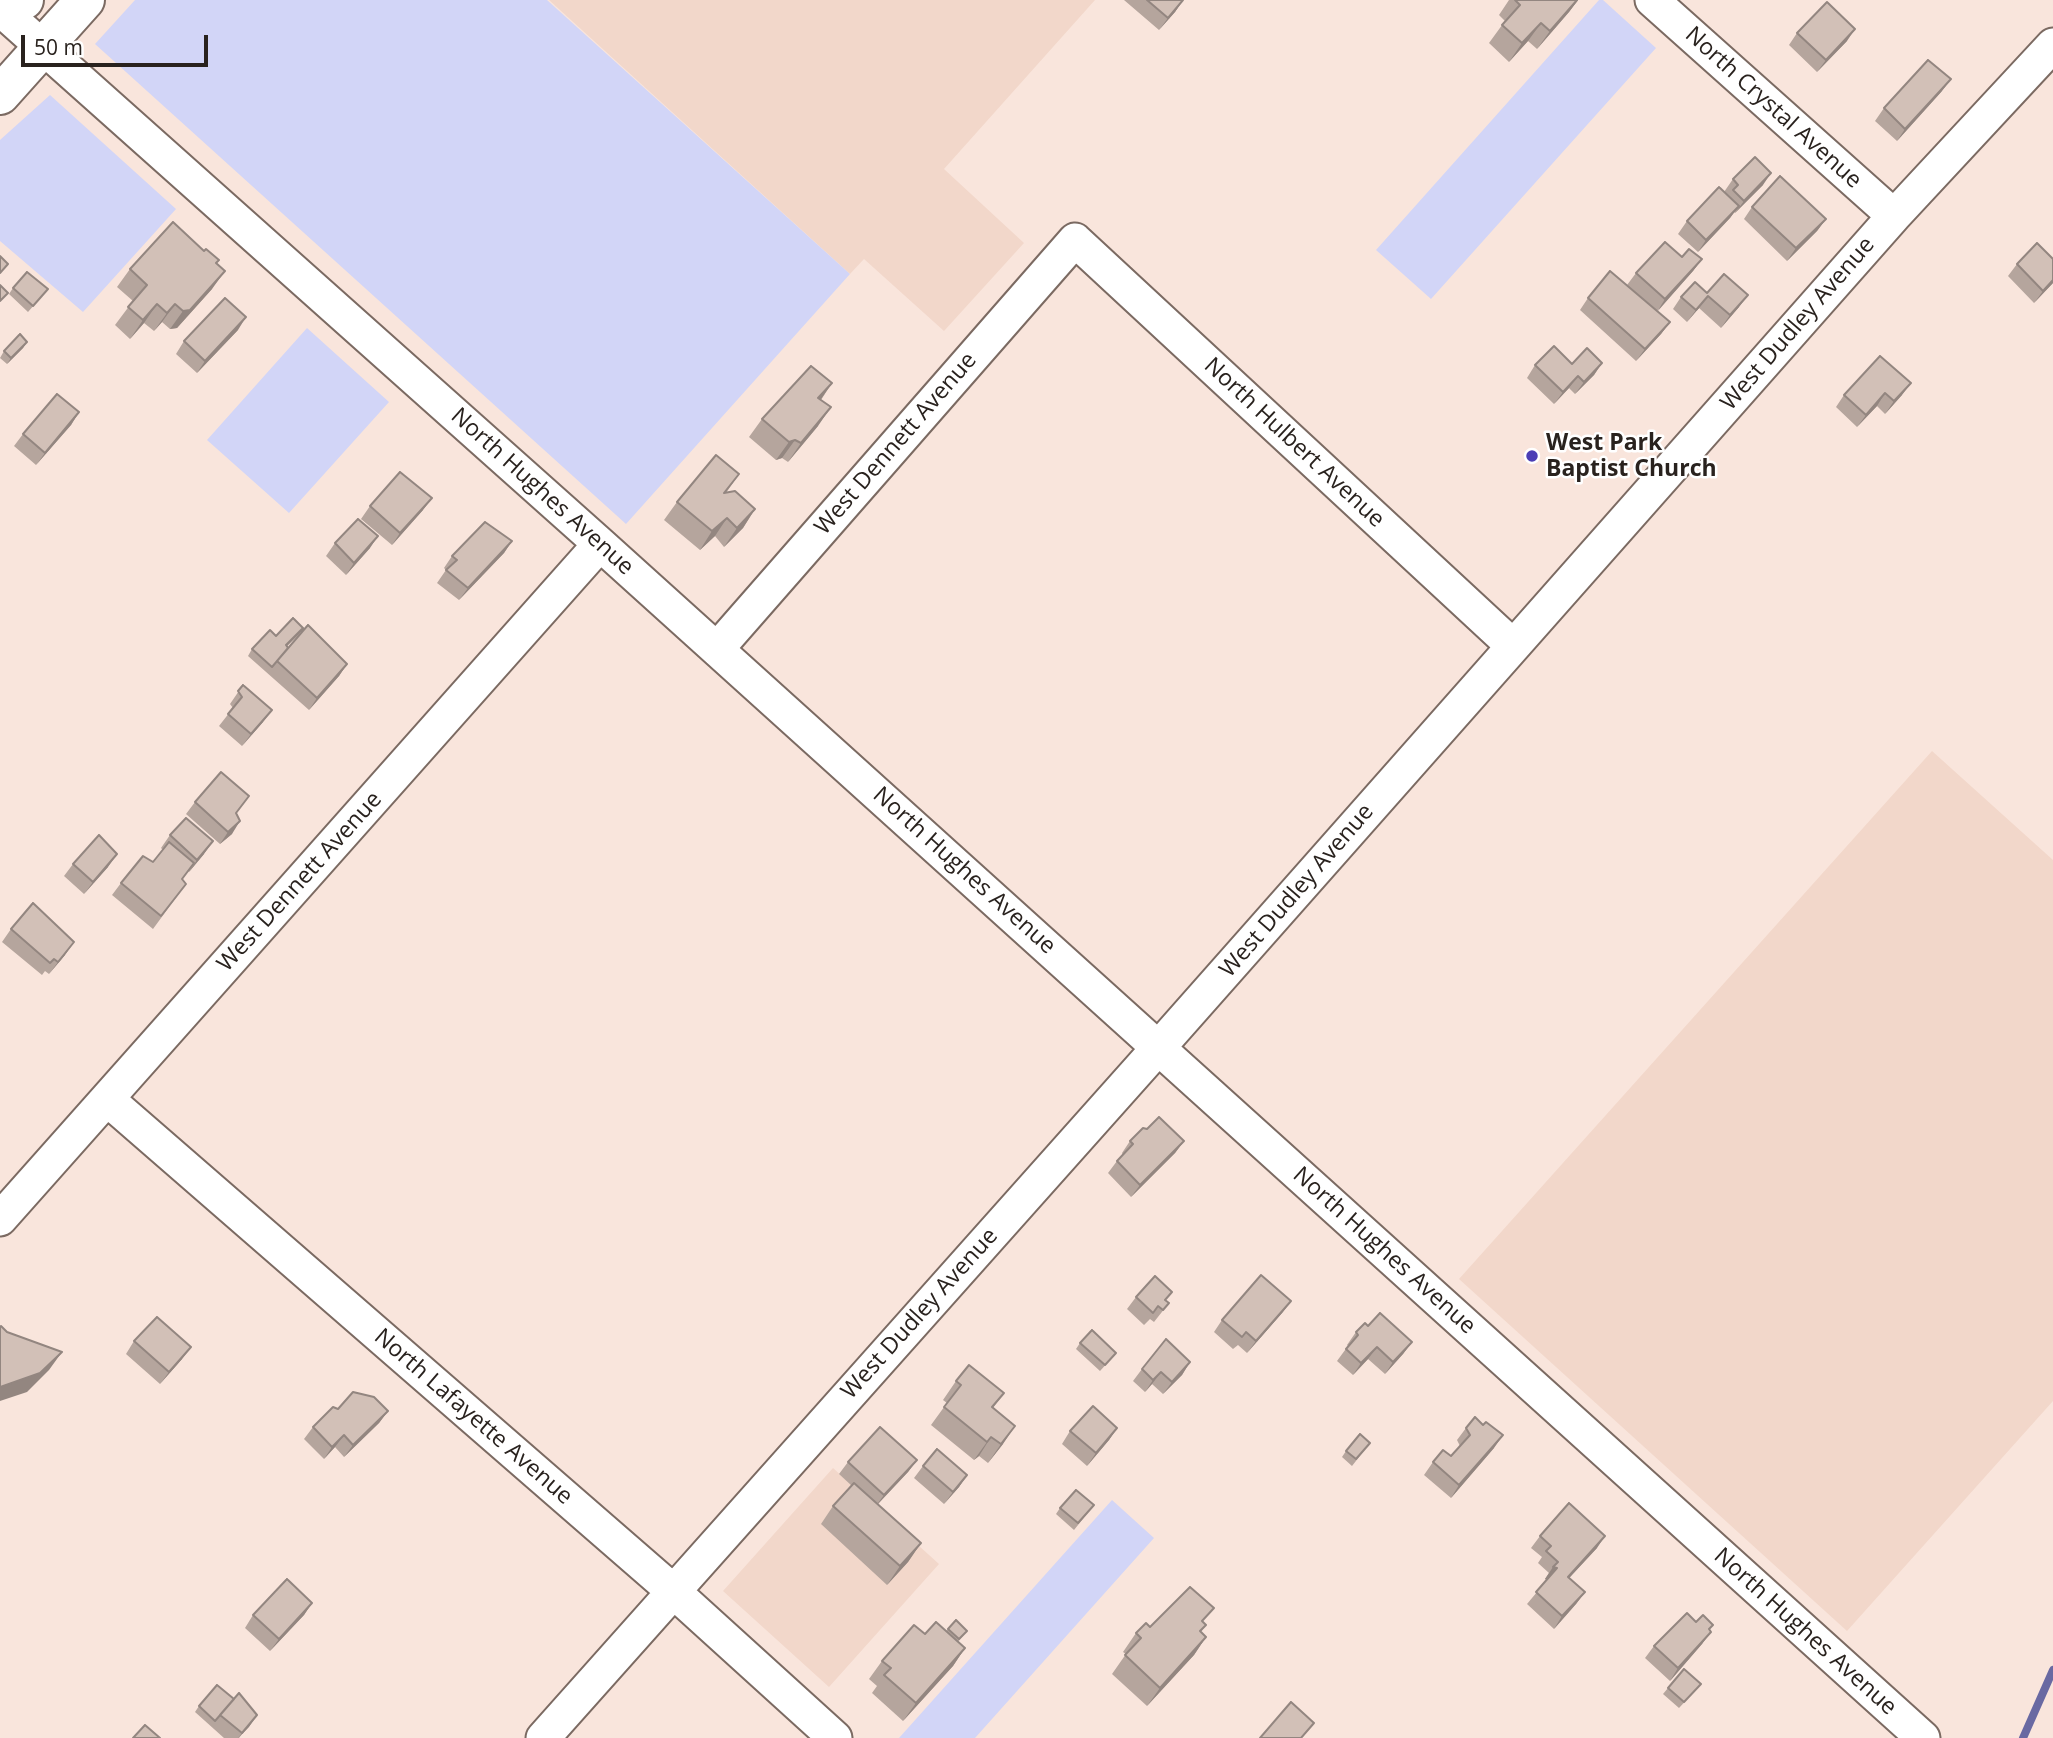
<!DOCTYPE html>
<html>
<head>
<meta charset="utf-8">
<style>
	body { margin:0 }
	#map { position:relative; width:2053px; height:1738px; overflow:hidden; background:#f9e5dc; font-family:"Open Sans",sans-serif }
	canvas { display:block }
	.scale { position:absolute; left:21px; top:35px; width:187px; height:32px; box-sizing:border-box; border:4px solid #29221e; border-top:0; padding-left:9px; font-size:21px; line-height:24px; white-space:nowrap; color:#29221e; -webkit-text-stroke:5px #fff; paint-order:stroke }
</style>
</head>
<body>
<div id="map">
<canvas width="2053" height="1738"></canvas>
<div class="scale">50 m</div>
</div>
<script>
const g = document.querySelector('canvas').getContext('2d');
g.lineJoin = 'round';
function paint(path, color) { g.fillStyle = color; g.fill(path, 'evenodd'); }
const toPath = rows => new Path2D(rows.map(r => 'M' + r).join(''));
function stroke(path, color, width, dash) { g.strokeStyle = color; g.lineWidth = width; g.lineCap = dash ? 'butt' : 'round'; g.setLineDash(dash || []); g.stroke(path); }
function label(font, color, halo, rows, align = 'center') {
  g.font = font + ' "Open Sans",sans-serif'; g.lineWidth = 5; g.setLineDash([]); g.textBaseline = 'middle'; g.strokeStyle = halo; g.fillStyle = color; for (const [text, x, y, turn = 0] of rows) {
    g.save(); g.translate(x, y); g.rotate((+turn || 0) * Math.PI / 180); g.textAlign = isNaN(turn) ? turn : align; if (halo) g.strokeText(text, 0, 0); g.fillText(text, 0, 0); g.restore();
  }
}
paint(toPath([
	[549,0,1095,0,944,169,1024,243,944,331,864,259,850,274],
	[1932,751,2053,860,2053,1401,1847,1631,1459,1279],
	[833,1468,939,1564,829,1687,723,1591]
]), '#f2d7ca');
paint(toPath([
	[135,0,547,0,850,274,626,524,95,44],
	[1599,0,1603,0,1656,48,1431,299,1376,250],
	[50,95,176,209,83,312,0,241,0,140],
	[307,328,389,402,289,513,207,440],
	[1112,1500,1154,1538,975,1738,899,1738]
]), '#d2d5f7');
stroke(toPath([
	[2023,1738,2053,1670]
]), '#6969a2', 8);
const minor = toPath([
	[1652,0,1894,216],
	[0,9,600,544,1923,1738],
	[717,649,1075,240,1513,646],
	[107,1099,673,1591,835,1738],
	[0,1219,600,544],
	[543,1738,1159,1047,1894,216,2053,45]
]);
const major = toPath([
	[0,1,24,0],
	[0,95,85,0]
]);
stroke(minor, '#7b6a62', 37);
stroke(major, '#7b6a62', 42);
stroke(minor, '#fff', 33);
stroke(major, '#fff', 38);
paint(toPath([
	[1124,0,1183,0,1175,12,1159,30],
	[1509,0,1578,0,1569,12,1537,49,1528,41,1509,62,1489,43,1505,21,1499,15],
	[1797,33,1847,41,1817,72,1789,45],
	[1942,91,1897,141,1875,121,1884,108],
	[1733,179,1763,185,1735,213,1734,212,1730,218,1698,252,1678,234,1687,221,1724,192],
	[1752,207,1826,219,1817,231,1787,261,1744,219],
	[1682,257,1702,259,1693,271,1657,311,1670,322,1661,334,1636,361,1580,310,1588,298,1642,298,1627,285,1636,273],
	[216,263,212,289,177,328,170,329,162,322,154,331,144,323,130,339,115,325,133,301,117,287,130,269],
	[2017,264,2053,283,2034,303,2008,276],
	[13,288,43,295,28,312,9,294],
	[1707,293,1739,307,1721,328,1699,308,1687,322,1673,309,1681,297],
	[238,330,197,373,176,354,184,341],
	[27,342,23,348,7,364,0,358,4,351],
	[1880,356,1902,395,1885,414,1877,406,1857,427,1836,407,1844,395],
	[1602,363,1594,375,1575,394,1569,388,1554,404,1527,378,1535,365],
	[832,383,821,400,818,426,788,462,782,458,776,460,749,437,762,419],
	[79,412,71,425,36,465,14,446,23,434],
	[739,474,726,493,755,509,743,528,724,547,715,536,700,550,664,520,677,502],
	[370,506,423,510,392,545,361,519],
	[512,541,504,553,459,600,437,583,446,570,444,568,452,556],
	[335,543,370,548,346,575,326,556],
	[303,628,299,634,287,646,288,648,347,664,339,676,309,710,248,656,252,649,276,636],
	[243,685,263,722,242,746,219,726,233,708,230,704],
	[195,802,236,813,232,834,220,844,186,814],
	[170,835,204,854,189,872,188,871,182,879,186,884,153,929,112,895,121,883,153,862,163,850,161,848],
	[73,864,108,867,84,894,64,876],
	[11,929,65,955,49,974,45,971,42,975,2,942],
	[1147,1129,1184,1141,1175,1153,1131,1197,1108,1173,1117,1161,1123,1155,1122,1153,1130,1141],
	[1136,1297,1166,1301,1169,1303,1154,1322,1150,1319,1144,1325,1127,1309],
	[1291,1301,1282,1313,1247,1353,1238,1345,1233,1349,1214,1332,1222,1320],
	[1368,1326,1412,1342,1403,1354,1385,1374,1368,1359,1353,1375,1337,1361,1348,1346,1347,1345,1356,1332],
	[134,1341,182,1359,160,1384,126,1354],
	[1080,1343,1111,1359,1100,1371,1076,1349],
	[1190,1362,1182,1375,1163,1394,1152,1384,1145,1392,1133,1381,1142,1369],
	[956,1381,1004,1393,993,1408,1003,1444,988,1463,979,1456,974,1460,931,1425,947,1403,943,1400],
	[338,1409,388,1411,379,1423,344,1457,335,1447,324,1459,304,1439,313,1427],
	[1117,1428,1109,1440,1087,1466,1062,1444,1070,1431],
	[1466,1428,1494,1448,1451,1498,1424,1475,1433,1462,1451,1456,1460,1446,1457,1440],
	[1370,1443,1352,1466,1342,1457,1346,1451],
	[917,1460,908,1472,878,1504,921,1543,908,1562,887,1585,821,1524,833,1506,852,1486,839,1474,848,1462],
	[923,1466,967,1475,959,1487,944,1504,914,1478],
	[1094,1505,1074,1530,1056,1514,1060,1508],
	[1540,1536,1597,1548,1569,1578,1585,1592,1576,1604,1554,1629,1527,1604,1547,1580,1545,1579,1549,1573,1538,1563,1542,1557,1531,1548],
	[312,1603,304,1615,270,1651,245,1628,253,1615],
	[1696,1622,1709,1630,1702,1644,1670,1681,1645,1658,1654,1646],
	[1204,1623,1206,1625,1201,1632,1206,1637,1194,1655,1147,1706,1112,1674,1126,1654,1123,1652,1136,1633,1150,1627],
	[948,1629,967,1631,958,1642,965,1648,953,1666,903,1721,872,1693,877,1686,869,1679,882,1661,946,1631],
	[1668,1688,1696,1690,1679,1708,1663,1694],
	[234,1699,257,1715,239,1738,224,1738,195,1712,199,1706]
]), '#b5a59d');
paint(toPath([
	[1183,0,1175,12,1159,30,1168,18],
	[1577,0,1578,0,1569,12,1537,49,1550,31],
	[1541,23,1528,41,1509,62,1522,43],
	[1855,29,1847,41,1817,72,1826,60],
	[1951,79,1942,91,1897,141,1905,129],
	[1771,173,1763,185,1735,213,1744,201],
	[1739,206,1730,218,1698,252,1706,240],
	[1826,219,1817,231,1787,261,1796,248],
	[1702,259,1693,271,1657,312,1665,299],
	[225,271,212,289,177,328,170,329,183,311],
	[2053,280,2053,283,2034,303,2043,291],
	[1748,295,1739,307,1721,328,1730,315],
	[1708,296,1699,308,1687,322,1696,310],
	[157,304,144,323,130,339,143,320],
	[175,304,162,322,154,331,167,313],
	[246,317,238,330,197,373,205,361],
	[1670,322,1661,334,1636,361,1645,349],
	[27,342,23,348,7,364,11,358],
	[1602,363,1594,375,1575,394,1584,382],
	[1578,376,1569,388,1554,404,1563,392],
	[832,383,819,402,818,398],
	[1911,383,1902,395,1885,414,1894,401],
	[1885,393,1877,406,1857,427,1866,415],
	[831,407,818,426,788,462,801,443],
	[79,412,71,425,36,465,45,453],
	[795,440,782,458,776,460,789,442],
	[432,498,423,510,392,545,400,533],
	[755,509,743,528,724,547,737,528],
	[727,518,715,536,700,550,712,531],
	[378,536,370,548,346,575,354,563],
	[512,541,504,553,459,600,468,588],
	[303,628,299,634,281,652,286,645],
	[347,664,339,676,309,710,317,698],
	[272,710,263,722,242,746,251,734],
	[240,821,232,834,220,844,228,832],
	[213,841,204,854,189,872,197,860],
	[117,854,108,867,84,894,93,882],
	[74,942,65,955,49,974,58,962],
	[1184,1141,1175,1153,1131,1197,1140,1185],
	[1291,1301,1282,1313,1247,1353,1256,1341],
	[1412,1342,1403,1354,1385,1374,1393,1362],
	[191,1347,182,1359,160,1384,169,1372],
	[1377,1347,1368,1359,1353,1375,1361,1363],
	[62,1352,49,1370,27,1392,0,1401,0,1387],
	[1190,1362,1182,1375,1163,1394,1172,1382],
	[1161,1372,1152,1384,1145,1392,1153,1380],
	[388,1411,379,1423,344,1457,353,1445],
	[1015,1426,1003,1444,988,1463,1001,1444],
	[1117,1428,1109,1440,1087,1466,1096,1453],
	[344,1435,335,1447,324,1459,332,1447],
	[1503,1435,1494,1448,1451,1498,1459,1485],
	[991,1437,979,1456,974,1460,987,1442],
	[917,1460,908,1472,875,1507,884,1495],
	[967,1475,959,1487,944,1504,953,1492],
	[1605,1536,1597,1548,1559,1589,1568,1577],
	[921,1543,908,1562,887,1585,900,1566],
	[1553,1567,1557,1568,1549,1580,1545,1579],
	[1585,1592,1576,1604,1554,1629,1562,1616],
	[312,1603,304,1615,270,1651,279,1639],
	[1711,1632,1702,1644,1670,1681,1678,1668],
	[1206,1637,1194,1655,1147,1706,1160,1688],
	[965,1648,953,1666,903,1721,916,1703],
	[257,1715,249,1727,238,1738,242,1733]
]), '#938680');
const building = toPath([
	[1147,0,1183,0,1168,18,1147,0],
	[1515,0,1577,0,1550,31,1541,23,1522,43,1502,25,1520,5,1515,0],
	[1827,2,1855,29,1826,60,1797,33,1827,2],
	[1928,60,1951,79,1905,129,1884,108,1928,60],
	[1755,157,1771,173,1744,201,1733,190,1738,185,1733,179,1755,157],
	[1780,176,1826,219,1796,248,1752,207,1780,176],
	[1719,187,1739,206,1706,240,1687,221,1719,187],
	[173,222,204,251,206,249,219,260,216,263,225,271,190,310,183,311,175,304,167,313,157,304,143,320,128,307,147,285,130,269,173,222],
	[1665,242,1682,257,1689,249,1702,259,1665,299,1636,273,1665,242],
	[2037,243,2053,259,2053,280,2043,291,2017,264,2037,243],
	[0,256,8,264,0,273,0,256],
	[1610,271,1670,322,1645,349,1588,298,1610,271],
	[27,272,48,289,33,306,13,288,27,272],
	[1724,274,1748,295,1730,315,1708,296,1696,310,1681,297,1695,282,1707,293,1724,274],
	[0,285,8,293,0,301,0,285],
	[225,298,246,317,205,361,184,341,225,298],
	[20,334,27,342,11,358,4,351,20,334],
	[1554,346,1572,364,1587,348,1602,363,1584,382,1578,376,1563,392,1535,365,1554,346],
	[1880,356,1911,383,1894,401,1885,393,1866,415,1844,395,1880,356],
	[811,366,832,383,818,398,831,407,801,443,795,440,789,442,762,419,811,366],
	[57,394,79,412,45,453,23,434,57,394],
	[716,455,739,474,724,493,735,491,755,509,737,528,727,518,712,531,677,502,716,455],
	[400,472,432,498,400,533,370,506,400,472],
	[358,519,378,536,354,563,335,543,358,519],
	[485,522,512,541,468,588,446,570,457,560,452,556,485,522],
	[293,618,303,628,286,645,288,648,272,667,252,649,270,630,276,636,293,618],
	[308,625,347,664,317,698,277,661,308,625],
	[243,685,272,710,251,734,228,714,242,697,238,691,243,685],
	[221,772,249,796,236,813,240,821,228,832,195,802,221,772],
	[186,818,213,841,197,860,170,835,186,818],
	[99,835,117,854,93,882,73,864,99,835],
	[169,842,194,863,182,879,186,884,161,916,121,883,143,856,153,862,169,842],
	[33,903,74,942,58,962,54,959,50,963,11,929,33,903],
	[1159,1117,1184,1141,1140,1185,1117,1161,1133,1144,1130,1141,1143,1128,1147,1129,1159,1117],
	[1261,1275,1291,1301,1256,1341,1246,1332,1242,1337,1222,1320,1261,1275],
	[1155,1276,1172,1292,1165,1300,1169,1303,1163,1310,1158,1306,1153,1313,1136,1297,1155,1276],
	[1380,1313,1412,1342,1393,1362,1377,1347,1361,1363,1346,1349,1358,1335,1356,1332,1365,1323,1368,1326,1380,1313],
	[157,1317,191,1347,169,1372,134,1341,157,1317],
	[1,1326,7,1332,62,1352,40,1373,0,1387,0,1327,1,1326],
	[1092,1330,1116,1353,1105,1365,1080,1343,1092,1330],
	[1166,1339,1190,1362,1172,1382,1161,1372,1153,1380,1142,1369,1166,1339],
	[969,1365,1004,1393,992,1407,1015,1426,1001,1444,991,1437,987,1442,944,1407,961,1385,956,1381,969,1365],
	[353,1392,374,1397,388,1411,353,1445,344,1435,332,1447,313,1427,333,1407,338,1409,353,1392],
	[1093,1406,1117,1428,1096,1453,1070,1431,1093,1406],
	[1475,1417,1483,1425,1486,1422,1503,1435,1459,1485,1433,1462,1443,1450,1451,1456,1470,1435,1466,1428,1475,1417],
	[880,1427,917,1460,884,1495,848,1462,880,1427],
	[1360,1434,1370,1443,1356,1459,1346,1451,1360,1434],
	[937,1449,967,1475,953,1492,923,1466,937,1449],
	[854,1483,921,1543,900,1566,833,1506,854,1483],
	[1076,1490,1094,1505,1078,1523,1060,1508,1076,1490],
	[1569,1503,1605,1536,1568,1577,1585,1592,1562,1616,1536,1592,1557,1568,1553,1567,1558,1562,1546,1551,1551,1546,1540,1536,1569,1503],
	[287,1579,312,1603,279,1639,253,1615,287,1579],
	[1190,1587,1214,1608,1202,1621,1206,1625,1200,1631,1206,1637,1160,1688,1125,1655,1141,1638,1136,1633,1146,1623,1150,1627,1190,1587],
	[1687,1613,1696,1622,1703,1615,1713,1625,1709,1629,1711,1632,1678,1668,1654,1646,1687,1613],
	[956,1620,967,1631,959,1639,948,1629,956,1620],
	[936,1622,965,1648,916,1703,884,1675,891,1668,882,1661,914,1625,925,1634,936,1622],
	[1684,1669,1701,1684,1684,1702,1668,1688,1684,1669],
	[217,1685,234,1699,215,1721,199,1706,217,1685],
	[239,1693,257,1715,242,1733,220,1715,239,1693],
	[1291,1702,1314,1723,1301,1738,1260,1738,1291,1702],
	[145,1725,160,1738,133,1738,145,1725]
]);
paint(building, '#d2c0b7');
stroke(building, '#938680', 2);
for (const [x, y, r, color] of [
	[1532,456,7,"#4b3eb5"]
]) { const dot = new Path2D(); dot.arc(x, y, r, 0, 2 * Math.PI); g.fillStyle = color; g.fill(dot); stroke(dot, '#fff', 2.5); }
label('23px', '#29221e', '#fff', [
	["North Crystal Avenue",1773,108,42],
	["West Dudley Avenue",1798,324,-49],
	["North Hulbert Avenue",1294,443,43],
	["West Dennett Avenue",896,444,-49],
	["North Hughes Avenue",542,492,42],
	["North Hughes Avenue",964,871,42],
	["West Dennett Avenue",300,882,-48],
	["West Dudley Avenue",1297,891,-49],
	["North Hughes Avenue",1384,1251,42],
	["West Dudley Avenue",920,1314,-48],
	["North Lafayette Avenue",473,1417,41],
	["North Hughes Avenue",1805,1632,42]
]);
label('bold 23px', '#29221e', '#fff', [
	["West Park",1546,443],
	["Baptist Church",1546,469]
], 'left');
</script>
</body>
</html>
